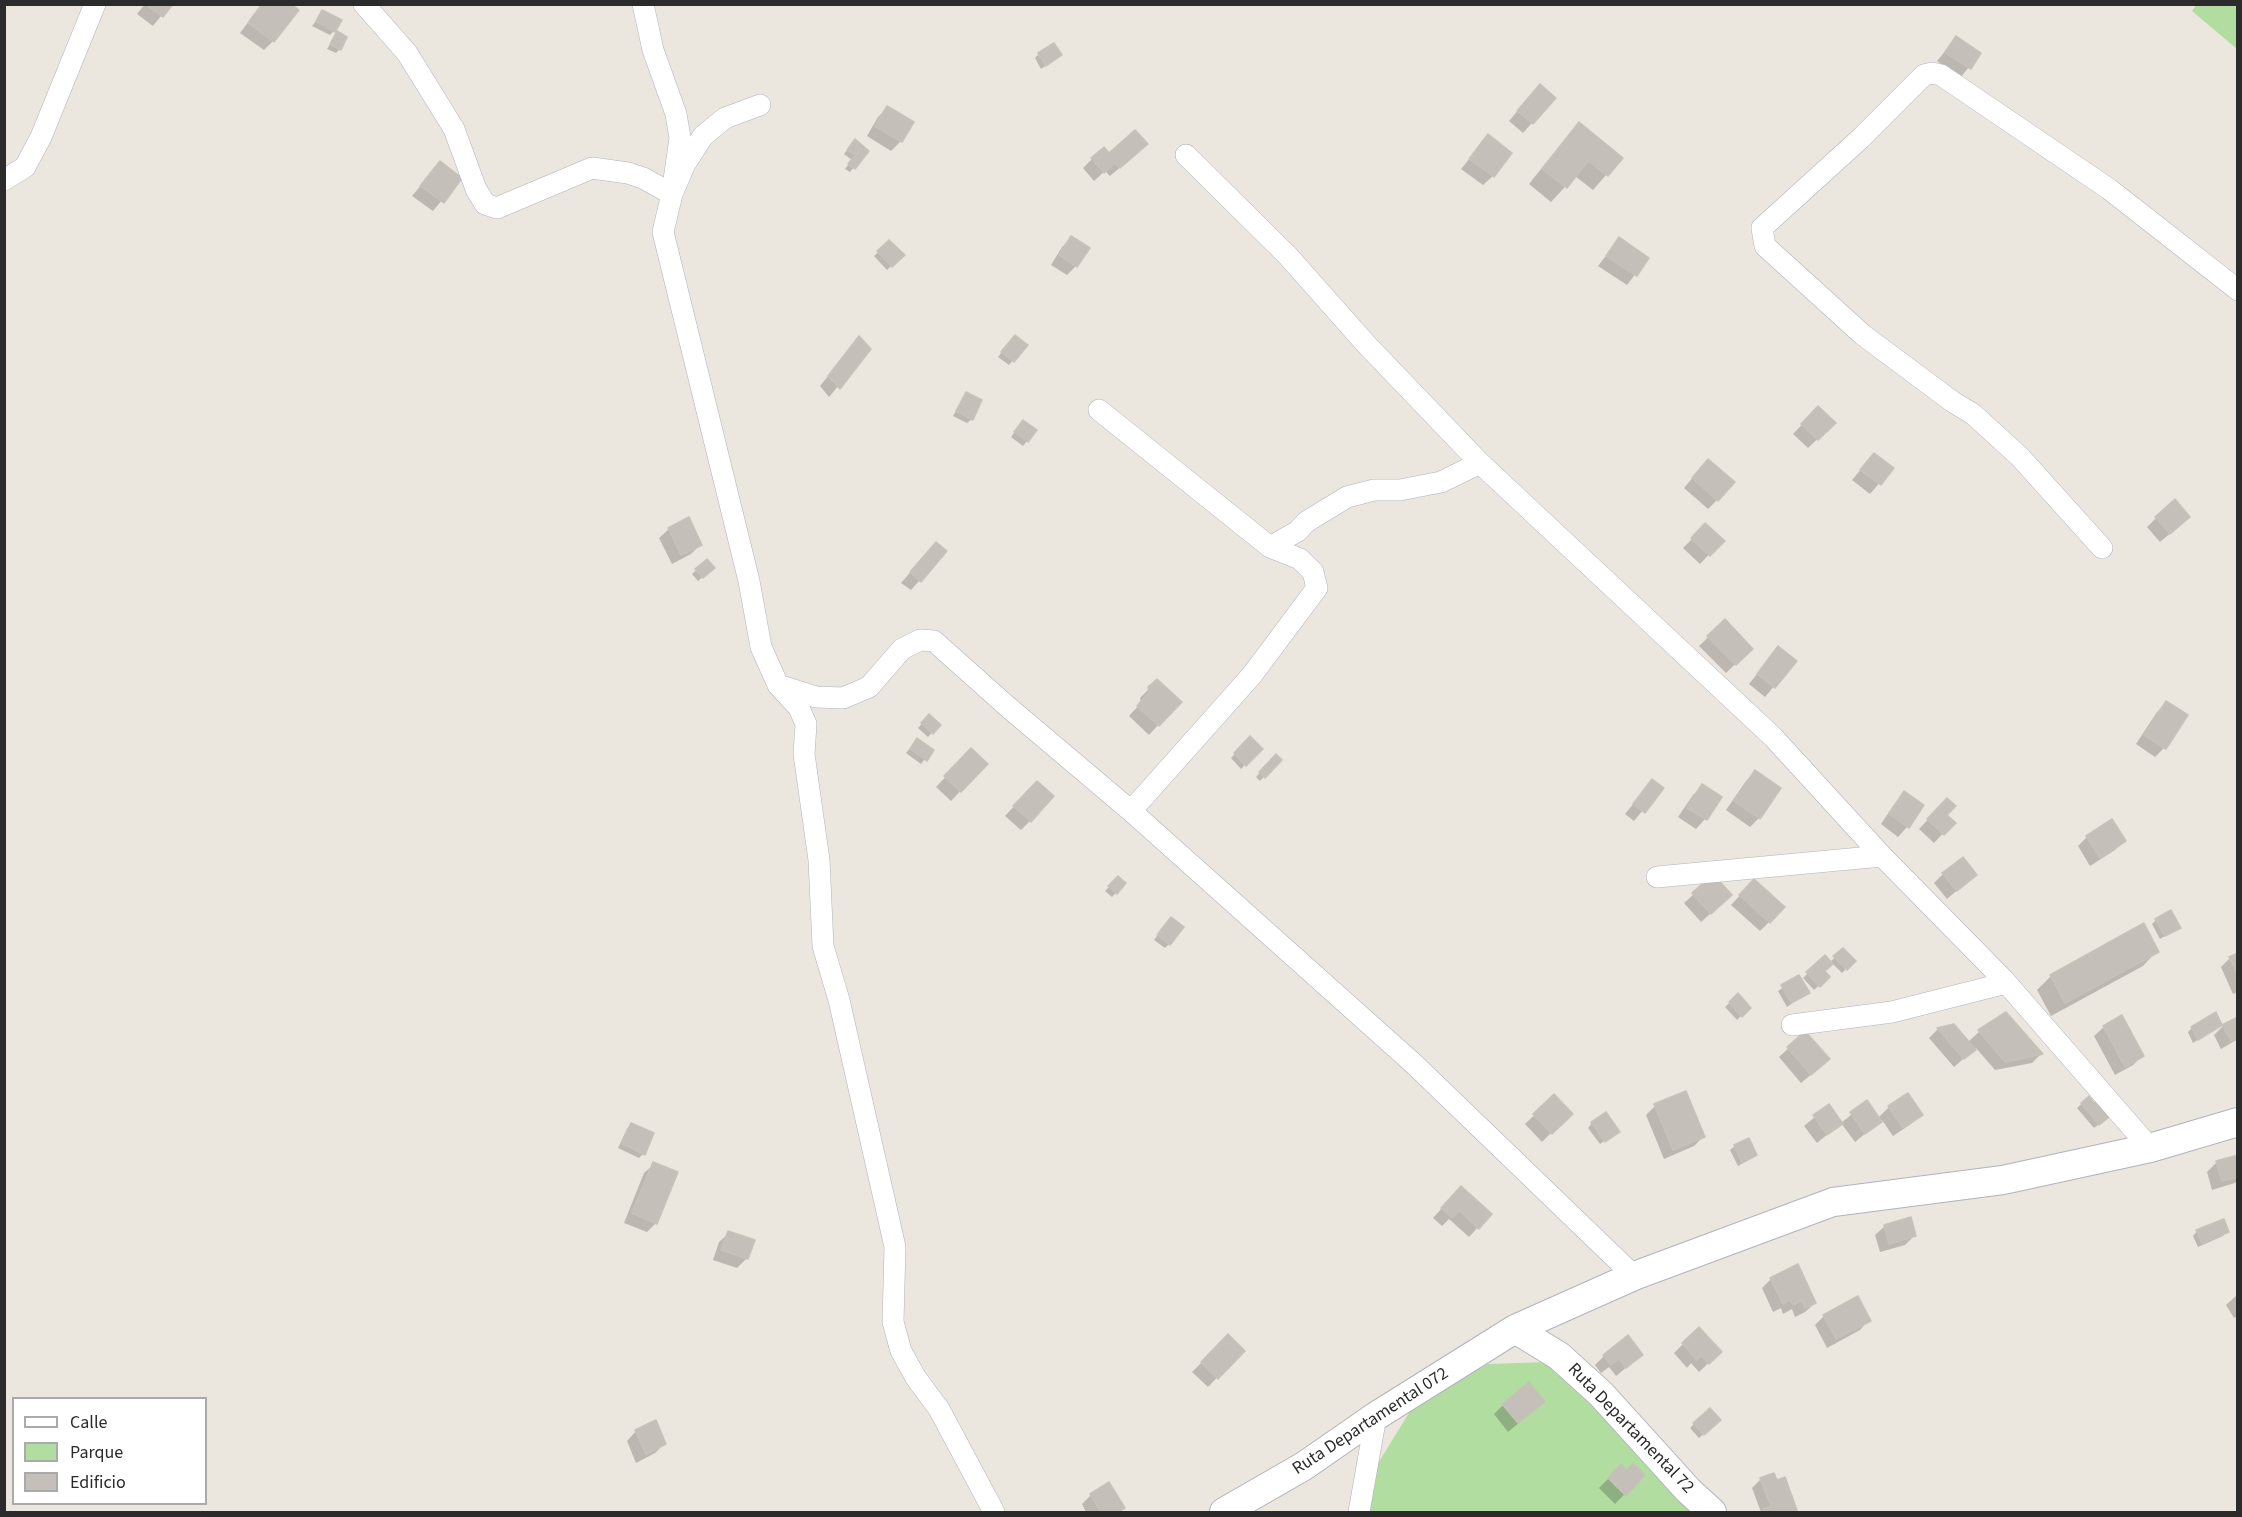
<!DOCTYPE html>
<html>
<head>
<meta charset="utf-8">
<style>
	body { margin:0 }
	#map { position:relative; width:2242px; height:1517px; overflow:hidden; background:#ebe6de; font-family:"Source Sans 3",sans-serif }
	canvas { display:block }
	.frame { position:absolute; inset:0; border:6px solid #2b2b2b; pointer-events:none }
	.legend { position:absolute; left:12px; top:1397px; width:195px; height:108px; box-sizing:border-box; background:#fff; border:2px solid #aaa; margin:0; padding:8px 10px; list-style:none; font-size:18px; color:#2b2b2b }
	.legend li { display:flex; align-items:center; gap:12px; height:30px }
	.legend b { width:30px; border:2px solid #aaa }
</style>
</head>
<body>
<div id="map">
<canvas width="2242" height="1517"></canvas>
<div class="frame"></div>
<ul class="legend">
<li><b style="height:8px;background:#fff"></b>Calle</li>
<li><b style="height:16px;background:#b2dda0"></b>Parque</li>
<li><b style="height:16px;background:#c4c0b9"></b>Edificio</li>
</ul>
</div>
<script>
const g = document.querySelector('canvas').getContext('2d');
g.lineJoin = 'round';
function paint(path, color) { g.fillStyle = color; g.fill(path, 'evenodd'); }
const toPath = rows => new Path2D(rows.map(r => 'M' + r).join(''));
function stroke(path, color, width, dash) { g.strokeStyle = color; g.lineWidth = width; g.lineCap = dash ? 'butt' : 'round'; g.setLineDash(dash || []); g.stroke(path); }
function label(font, color, halo, rows, align = 'center') {
  g.font = font + ' "Source Sans 3",sans-serif'; g.lineWidth = 6; g.setLineDash([]); g.textBaseline = 'middle'; g.strokeStyle = halo; g.fillStyle = color; for (const [text, x, y, turn = 0] of rows) {
    g.save(); g.translate(x, y); g.rotate((+turn || 0) * Math.PI / 180); g.textAlign = isNaN(turn) ? turn : align; if (halo) g.strokeText(text, 0, 0); g.fillText(text, 0, 0); g.restore();
  }
}
paint(toPath([
	[2197,4,2237,5,2237,49,2192,11],
	[1547,1362,1601,1412,1694,1512,1348,1512,1417,1400,1488,1364]
]), '#b2dda0');
paint(toPath([
	[145,4,171,4,153,26,137,14],
	[262,4,273,41,264,50,240,33],
	[323,12,334,31,330,35,312,26],
	[337,33,340,49,336,53,327,49],
	[1956,38,1979,54,1961,77,1937,61],
	[1039,54,1060,55,1041,69,1035,58],
	[1531,95,1554,98,1523,133,1509,121],
	[887,108,912,123,901,141,891,151,867,136,878,117],
	[1579,124,1621,158,1593,190,1575,176,1551,202,1529,184,1565,139],
	[1488,136,1493,176,1483,185,1461,169],
	[851,145,867,151,850,172,845,169,852,160,844,154],
	[1136,154,1110,176,1105,171,1094,181,1083,168,1092,159],
	[440,163,460,178,433,211,412,196],
	[1072,238,1076,266,1067,275,1051,265,1062,247],
	[1619,239,1647,259,1627,285,1598,266],
	[889,242,902,255,887,270,874,256],
	[859,338,869,349,829,397,820,386],
	[1011,341,1026,345,1009,365,998,357],
	[966,394,972,419,967,423,953,416],
	[1818,408,1834,423,1808,448,1793,434],
	[1019,426,1027,441,1023,446,1011,437],
	[1874,454,1892,468,1870,494,1852,480],
	[1699,470,1717,500,1708,509,1684,488],
	[2156,518,2179,526,2160,542,2147,527],
	[1706,525,1722,541,1700,564,1683,548],
	[669,529,700,545,691,554,672,564,659,538],
	[945,552,911,590,901,583,927,553],
	[707,561,713,568,698,581,692,574],
	[1725,621,1751,649,1726,673,1699,646],
	[1778,648,1795,661,1765,697,1749,684],
	[1157,681,1179,702,1149,735,1129,716,1141,703,1140,698],
	[2166,703,2164,748,2155,757,2136,744,2157,712],
	[929,716,939,725,928,737,918,728],
	[1250,738,1261,749,1241,769,1231,758],
	[917,740,932,750,921,764,906,753],
	[971,750,986,764,951,801,936,787],
	[1276,756,1280,760,1260,781,1256,777],
	[1755,772,1759,818,1750,827,1726,810,1746,781],
	[1652,781,1661,788,1634,821,1625,814],
	[1702,786,1720,798,1705,819,1696,829,1678,817,1693,795],
	[1027,792,1030,821,1021,830,1005,816],
	[1905,793,1922,805,1907,827,1898,837,1881,824,1895,803],
	[1938,809,1953,823,1934,843,1919,829],
	[2087,837,2124,841,2115,850,2090,866,2078,846],
	[1943,874,1975,875,1947,899,1934,883],
	[1118,878,1124,884,1112,897,1105,891],
	[1745,890,1769,922,1760,931,1731,905],
	[1694,894,1721,904,1701,922,1684,903],
	[2156,920,2179,928,2160,939,2152,924],
	[1167,923,1169,944,1165,948,1154,940],
	[1843,950,1854,961,1842,973,1832,963,1823,972,1828,977,1814,990,1803,978,1825,957,1830,962],
	[2157,951,2143,966,2051,1016,2037,990,2051,976],
	[2238,954,2238,992,2233,994,2221,967,2230,958],
	[1799,977,1808,992,1787,1007,1778,991],
	[1738,995,1749,1008,1737,1020,1725,1007],
	[2005,1014,2041,1054,2032,1063,1995,1070,1976,1048,1954,1067,1929,1038,1938,1029,1954,1025,1968,1042,1979,1032],
	[2121,1017,2142,1056,2133,1065,2115,1075,2094,1036,2104,1027],
	[2238,1018,2238,1039,2221,1049,2214,1035,2223,1026],
	[2220,1025,2193,1043,2188,1032,2192,1028],
	[1805,1033,1819,1068,1801,1083,1779,1057],
	[1554,1096,1571,1113,1542,1142,1525,1124],
	[2088,1098,2105,1119,2094,1128,2077,1108],
	[1867,1102,1878,1118,1889,1107,1921,1115,1911,1124,1893,1136,1882,1120,1855,1142,1841,1123,1817,1143,1804,1126,1828,1106,1841,1123],
	[1655,1106,1703,1137,1694,1146,1664,1159,1646,1115],
	[1592,1123,1616,1133,1600,1144,1588,1128],
	[631,1125,643,1154,639,1158,618,1148,627,1129],
	[1735,1146,1756,1155,1738,1166,1730,1150],
	[2238,1156,2238,1182,2212,1190,2207,1172,2216,1163],
	[654,1164,656,1223,647,1232,624,1223,644,1173],
	[1452,1197,1490,1214,1469,1237,1449,1219,1442,1226,1433,1218],
	[1885,1226,1914,1236,1905,1245,1880,1252,1875,1235],
	[2197,1231,2227,1231,2223,1236,2198,1247,2193,1236],
	[729,1233,747,1258,737,1268,713,1260,719,1242],
	[1771,1279,1815,1303,1805,1312,1795,1317,1792,1309,1783,1314,1781,1308,1773,1312,1762,1288],
	[2238,1294,2238,1316,2234,1318,2226,1305],
	[1824,1316,1869,1320,1860,1330,1827,1348,1815,1325],
	[1228,1336,1243,1351,1208,1387,1192,1372],
	[1683,1344,1720,1352,1699,1372,1691,1363,1687,1368,1674,1353],
	[1641,1355,1616,1376,1609,1367,1601,1373,1595,1365,1604,1356],
	[1503,1405,1533,1411,1508,1432,1494,1414],
	[1694,1424,1715,1424,1699,1438,1690,1428],
	[636,1431,664,1444,655,1453,636,1463,627,1441],
	[1621,1466,1627,1472,1643,1475,1615,1504,1599,1488],
	[1761,1479,1796,1510,1793,1512,1761,1512,1752,1488],
	[1091,1495,1123,1508,1118,1512,1086,1512,1082,1504]
]), '#0003');
const building = toPath([
	[145,4,173,4,163,17,145,4],
	[262,4,291,4,299,10,274,42,248,23,262,4],
	[322,10,342,20,335,32,316,21,322,10],
	[337,31,347,37,341,50,330,44,337,31],
	[1956,36,1981,53,1971,69,1945,52,1956,36],
	[1054,43,1062,55,1046,66,1038,53,1054,43],
	[1540,84,1556,98,1533,124,1517,111,1540,84],
	[887,106,914,122,902,142,875,126,887,106],
	[1579,122,1623,158,1608,176,1588,161,1567,188,1542,169,1579,122],
	[1135,130,1148,144,1120,168,1115,163,1104,173,1091,158,1104,147,1109,153,1135,130],
	[1488,134,1512,153,1494,177,1469,159,1488,134],
	[855,139,869,151,855,169,848,164,855,155,847,150,855,139],
	[440,161,462,178,444,203,420,186,440,161],
	[1071,236,1090,248,1077,267,1059,255,1071,236],
	[1619,237,1649,258,1637,276,1606,256,1619,237],
	[889,240,905,255,892,267,877,251,889,240],
	[1015,335,1028,345,1014,362,1001,352,1015,335],
	[859,336,871,349,840,389,828,376,859,336],
	[966,392,982,400,973,420,956,411,966,392],
	[1818,406,1836,423,1818,440,1801,424,1818,406],
	[1023,420,1037,430,1028,442,1014,432,1023,420],
	[1874,453,1894,468,1881,485,1860,470,1874,453],
	[1708,459,1735,482,1718,501,1692,478,1708,459],
	[2175,499,2190,517,2170,534,2155,517,2175,499],
	[689,517,702,545,681,555,668,528,689,517],
	[1705,523,1725,541,1710,556,1691,538,1705,523],
	[936,542,947,551,921,582,910,572,936,542],
	[707,559,715,568,703,578,695,569,707,559],
	[1725,619,1753,649,1736,665,1707,636,1725,619],
	[1778,646,1797,661,1775,688,1757,674,1778,646],
	[1157,679,1182,702,1159,726,1137,706,1149,692,1148,687,1157,679],
	[2166,701,2188,715,2166,749,2144,735,2166,701],
	[929,714,941,725,933,734,921,723,929,714],
	[1250,736,1263,749,1246,766,1234,753,1250,736],
	[917,738,934,750,927,761,910,749,917,738],
	[971,748,988,764,961,792,944,776,971,748],
	[1276,754,1282,760,1265,778,1259,772,1276,754],
	[1755,770,1781,788,1760,819,1734,801,1755,770],
	[1652,779,1664,788,1645,813,1633,804,1652,779],
	[1037,781,1054,796,1031,822,1013,806,1037,781],
	[1702,784,1722,797,1707,820,1687,808,1702,784],
	[1904,791,1924,805,1909,828,1889,814,1904,791],
	[1947,798,1956,806,1947,815,1956,823,1944,835,1927,819,1947,798],
	[2112,819,2126,841,2100,858,2086,836,2112,819],
	[1963,857,1977,875,1957,891,1942,873,1963,857],
	[1713,874,1732,895,1711,914,1692,893,1713,874],
	[1118,876,1126,883,1117,894,1108,886,1118,876],
	[1754,879,1785,907,1770,923,1739,895,1754,879],
	[2171,910,2181,928,2165,936,2155,919,2171,910],
	[1171,917,1184,927,1170,945,1157,935,1171,917],
	[2144,923,2159,952,2065,1003,2050,975,2144,923],
	[1843,948,1856,961,1847,970,1833,956,1843,948],
	[2238,953,2238,975,2229,957,2238,953],
	[1825,955,1833,964,1825,971,1830,977,1820,987,1806,972,1825,955],
	[1799,975,1810,993,1791,1003,1781,985,1799,975],
	[1738,993,1751,1008,1742,1017,1729,1002,1738,993],
	[2006,1012,2043,1054,2005,1062,1978,1030,2006,1012],
	[2216,1012,2222,1025,2198,1040,2191,1027,2216,1012],
	[2122,1015,2144,1056,2125,1067,2103,1026,2122,1015],
	[2238,1017,2238,1037,2231,1041,2222,1025,2238,1017],
	[1954,1024,1976,1050,1964,1059,1937,1028,1954,1024],
	[1805,1031,1830,1059,1811,1075,1787,1047,1805,1031],
	[1686,1091,1705,1137,1673,1150,1654,1104,1686,1091],
	[1908,1093,1923,1115,1903,1128,1888,1106,1908,1093],
	[1554,1094,1573,1114,1552,1134,1533,1114,1554,1094],
	[2089,1096,2094,1103,2099,1099,2112,1115,2099,1125,2081,1103,2089,1096],
	[1867,1100,1882,1122,1865,1134,1850,1112,1867,1100],
	[1829,1104,1843,1124,1827,1135,1813,1115,1829,1104],
	[1606,1112,1620,1132,1605,1142,1591,1122,1606,1112],
	[631,1123,654,1133,645,1155,621,1143,631,1123],
	[1749,1138,1757,1155,1742,1163,1734,1145,1749,1138],
	[2238,1155,2238,1177,2222,1181,2216,1161,2238,1155],
	[653,1162,678,1172,657,1224,632,1213,653,1162],
	[1461,1186,1492,1214,1479,1229,1459,1210,1452,1218,1441,1208,1461,1186],
	[1911,1217,1916,1236,1889,1244,1884,1225,1911,1217],
	[2224,1219,2229,1232,2202,1243,2196,1230,2224,1219],
	[728,1231,755,1240,748,1259,721,1250,728,1231],
	[1798,1264,1816,1303,1805,1308,1801,1301,1793,1305,1790,1300,1783,1304,1770,1278,1798,1264],
	[1858,1296,1871,1321,1836,1339,1823,1315,1858,1296],
	[1699,1327,1722,1352,1709,1364,1701,1355,1697,1360,1682,1343,1699,1327],
	[1228,1334,1245,1351,1218,1379,1201,1362,1228,1334],
	[1628,1335,1643,1355,1626,1368,1619,1359,1611,1365,1603,1355,1628,1335],
	[1529,1382,1545,1402,1518,1423,1502,1404,1529,1382],
	[1710,1408,1721,1420,1704,1435,1693,1423,1710,1408],
	[656,1420,666,1444,646,1454,635,1430,656,1420],
	[1633,1463,1645,1475,1626,1496,1608,1478,1621,1464,1627,1470,1633,1463],
	[1774,1473,1777,1480,1785,1477,1797,1510,1791,1512,1764,1512,1763,1509,1771,1506,1760,1478,1774,1473],
	[1109,1482,1125,1508,1118,1512,1101,1512,1090,1494,1109,1482]
]);
paint(building, '#c4c0b9');
stroke(building, '#c6c2b8', 1.5);
const minor = toPath([
	[364,4,407,53,454,129,476,189,485,204,497,208,592,168,628,173,643,178,672,194,680,138,676,114,653,50,643,4],
	[760,105,725,118,703,136,685,164,672,194,663,232,749,581,761,647,778,685,799,708,806,724,804,754,819,860,823,946,839,1000,895,1247,893,1322,901,1351,916,1378,939,1409,994,1512],
	[1186,155,1288,256,1366,344,1480,463,1773,737,1882,856,2003,979,2150,1148],
	[4,180,25,167,41,137,95,4],
	[1099,410,1270,547,1300,559,1313,572,1317,588,1252,675,1131,811],
	[1270,547,1298,531,1306,522,1347,497,1374,490,1400,490,1441,482,1480,463],
	[2102,548,2020,457,1973,414,1953,402,1863,335,1765,246,1762,228,1861,138,1924,75,1932,73,1941,75,2109,189,2238,290],
	[778,685,816,697,843,698,869,687,902,649,920,640,934,641,1008,707,1131,811,1414,1064,1634,1276],
	[1657,877,1882,856],
	[1792,1025,1892,1012,2006,983],
	[1359,1512,1376,1416]
]);
const secondary = toPath([
	[1515,1329,1559,1356,1601,1394,1688,1490,1712,1512],
	[1224,1512,1304,1466,1376,1416,1515,1329,1634,1276,1833,1202,2003,1180,2150,1148,2238,1122]
]);
stroke(minor, '#b1b3bd', 22);
stroke(secondary, '#b1b3bd', 30);
stroke(minor, '#fff', 21);
stroke(secondary, '#fff', 28);
label('18px', '#2b2b2b', '#fff', [
	["Ruta Departamental 072",1371,1422,-33],
	["Ruta Departamental 72",1630,1429,46]
]);
</script>
</body>
</html>
